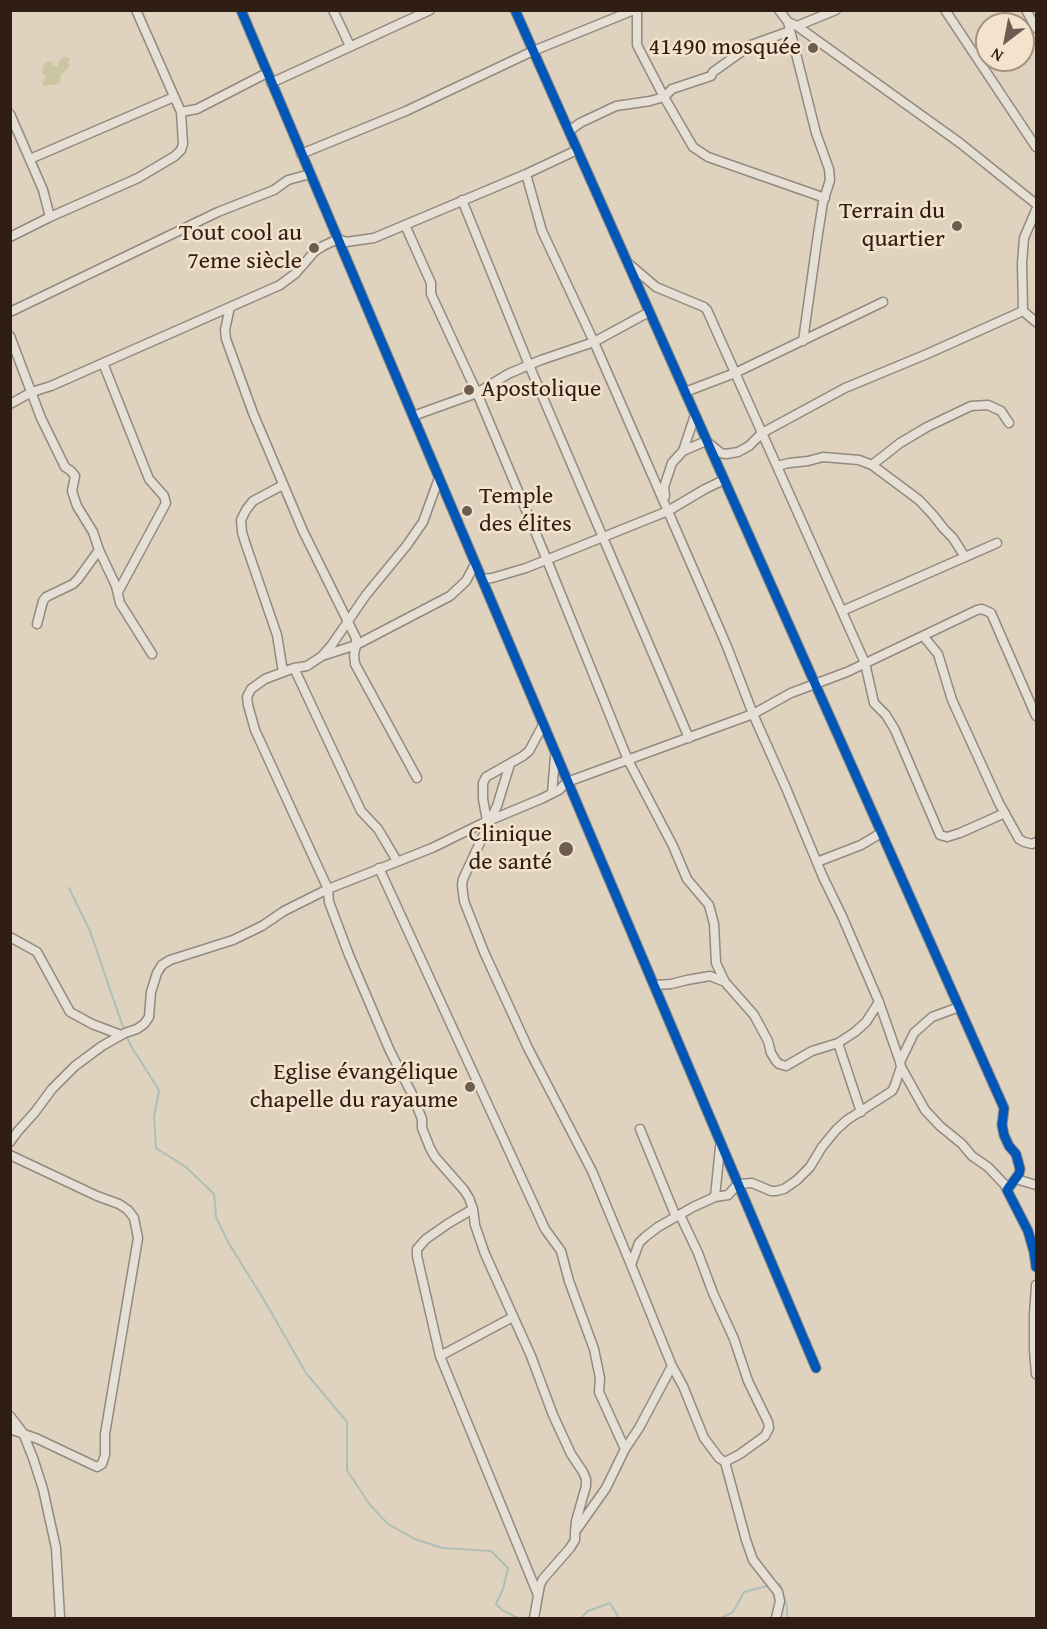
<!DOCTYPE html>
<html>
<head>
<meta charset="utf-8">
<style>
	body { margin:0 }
	#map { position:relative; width:1047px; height:1629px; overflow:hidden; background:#dfd2bf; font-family:"Gentium Book Plus",serif }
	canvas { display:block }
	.frame { position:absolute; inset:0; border:12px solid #301d14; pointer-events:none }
	.north { position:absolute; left:975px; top:12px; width:60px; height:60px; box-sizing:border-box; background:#f3e3cd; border:2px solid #a59483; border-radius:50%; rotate:212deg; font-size:16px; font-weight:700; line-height:24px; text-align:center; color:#301d14 }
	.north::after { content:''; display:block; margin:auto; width:21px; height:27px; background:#6d5c50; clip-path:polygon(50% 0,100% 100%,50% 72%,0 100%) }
</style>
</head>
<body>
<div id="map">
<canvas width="1047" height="1629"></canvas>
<div class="frame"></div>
<div class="north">N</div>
</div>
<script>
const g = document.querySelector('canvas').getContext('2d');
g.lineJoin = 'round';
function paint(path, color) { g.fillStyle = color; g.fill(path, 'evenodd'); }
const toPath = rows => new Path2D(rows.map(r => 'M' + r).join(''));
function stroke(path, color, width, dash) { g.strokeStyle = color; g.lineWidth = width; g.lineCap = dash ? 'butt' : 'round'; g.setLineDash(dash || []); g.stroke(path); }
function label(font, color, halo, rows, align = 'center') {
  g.font = font + ' "Gentium Book Plus",serif'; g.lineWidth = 5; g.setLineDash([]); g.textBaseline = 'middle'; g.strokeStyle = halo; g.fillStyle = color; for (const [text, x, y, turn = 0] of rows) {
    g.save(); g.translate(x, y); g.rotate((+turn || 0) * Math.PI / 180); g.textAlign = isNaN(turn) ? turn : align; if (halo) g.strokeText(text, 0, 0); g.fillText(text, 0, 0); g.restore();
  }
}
paint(toPath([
	[64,56,70,59,68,63,70,66,61,75,60,82,57,84,44,86,42,84,46,76,42,73,44,64,48,61,51,62,53,65,57,67,58,65,58,63]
]), '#cbc6a1');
stroke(toPath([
	[69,888,90,931,124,1030],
	[126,1035,131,1046,159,1090,154,1117,156,1148,186,1167,214,1194,216,1217,228,1242,264,1300,306,1373,347,1422,347,1470,370,1505,388,1524,415,1539,442,1548,491,1551,508,1568,503,1589,496,1604,502,1610,518,1618],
	[777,1584,780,1584,787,1606,787,1618],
	[581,1618,588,1611,610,1603,619,1618],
	[721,1618,733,1612,744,1592,771,1585]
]), '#afbfb7', 2);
const minor = toPath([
	[241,10,816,1368],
	[333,10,350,46],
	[515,10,1004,1108,1002,1125,1004,1135,1009,1146,1016,1154,1020,1169,1019,1174,1007,1190,1028,1231,1034,1252,1036,1267],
	[637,10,637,45,664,97,693,147,708,157,825,198],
	[779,10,788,22,797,26,836,10],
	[945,10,1036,147],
	[1026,10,1036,28],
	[788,22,816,133,829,169,830,180,823,202,818,234,803,341],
	[797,26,960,143,1036,204],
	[271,83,430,10],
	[181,112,197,109,267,73],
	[10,114,43,190,50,217],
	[569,131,580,123,616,106,650,101,664,97,672,89,711,76,713,72,751,45,790,31],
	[301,154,406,111,533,51,634,10],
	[30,159,174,97],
	[526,174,542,231,594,342,726,644,753,714,786,788,823,877,842,916,879,1002,900,1062],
	[462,200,529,365,689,738],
	[405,225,431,283,431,294,477,393,547,560,628,760,673,846,687,879,709,905,714,924,716,963,725,982],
	[10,237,50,217,138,178,175,156,181,150,183,144,181,112,136,10],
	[629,264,656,287,704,307,707,310,865,663,874,703,886,715,895,730,940,835,947,837,960,833,1005,813],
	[230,307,225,330,226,339,253,413,303,531,356,638,356,645,354,655,355,664,417,778],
	[1023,311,1022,263,1024,238,1036,210],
	[10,312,218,212,274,190,288,180,310,174],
	[10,336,41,418,65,467,71,471,75,476,72,491,77,506,93,532,99,550,116,586,120,603,152,654],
	[103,363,149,479,164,496,166,503,118,592],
	[685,392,735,373,883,302],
	[10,404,32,392,51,386,280,285,296,273,315,251,323,246,338,239,346,242,374,238,526,174,577,150],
	[413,416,477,393,508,374,541,360,594,342,649,312],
	[683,451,695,415],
	[872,465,900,443,927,427,971,406,988,405,1001,411,1009,423],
	[777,466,789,463,808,461,823,457,859,460,872,465,919,500,933,515,944,529,953,538,965,557],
	[439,478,423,522,407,545,366,595,331,646,322,656,307,666,294,668,265,679,251,689,247,697,248,705,255,730,328,889,329,902,349,955,390,1051,412,1094,422,1119,422,1128,430,1148,435,1157,464,1190,469,1198,473,1209,475,1225,485,1254,531,1356,553,1415,571,1454,583,1472,586,1479,586,1486,576,1521,575,1532],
	[665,496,664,487,672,463,683,451,706,441,721,453,726,454,738,452,749,446,762,433,845,388,927,354,1023,311,1036,322],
	[482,579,492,578,526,568,668,511,705,489,724,480],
	[842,611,997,543],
	[37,624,43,601,46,597,73,584,78,579,99,550],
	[924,637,938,654,952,700,999,803,1019,839,1024,842,1032,844,1036,842],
	[322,656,356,645,450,596,466,581,475,564],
	[294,668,361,811,378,829,397,861],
	[283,672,277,635,245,542,242,532,241,520,246,510,253,501,283,485],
	[510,764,497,806,463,879,462,885,464,901,484,952,528,1048,592,1171,631,1265],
	[552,793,555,757],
	[487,821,483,799,483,783,486,777,523,756,529,751,543,725],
	[817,862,861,845,881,833],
	[379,868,545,1229,561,1251,569,1281,594,1349,600,1378,599,1392,625,1449],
	[10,937,37,952,70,1012,92,1024,121,1035],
	[654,985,671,984,687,980,710,976,725,982,754,1015,768,1041,771,1053,776,1061,779,1064,786,1066,812,1051,838,1043,855,1032,866,1022,879,1002],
	[838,1043,861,1112],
	[901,1067,925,1110,940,1126,962,1144,972,1156,988,1167,1005,1185,1007,1190],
	[640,1129,676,1217],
	[10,1142,18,1131,35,1112,52,1089,75,1066,102,1046,125,1033,137,1029,144,1024,149,1017,151,992,157,973,162,965,170,960,233,940,262,926,284,911,328,889,432,848,481,824,541,799,559,790,567,782,753,714,791,693,847,672,977,610,982,609,991,613,1036,716],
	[10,1155,97,1196,119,1204,128,1210,134,1218,138,1238,105,1434,105,1455,102,1464,97,1467,38,1439,10,1429],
	[1016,1179,1036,1185],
	[715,1197,720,1147],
	[473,1209,449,1223,426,1239,417,1249,417,1256,440,1356,538,1595],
	[680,1215,698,1253,713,1293,734,1339,748,1381,768,1422,769,1428,765,1436,740,1454,725,1462],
	[1036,1285,1034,1315,1034,1350,1036,1374],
	[440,1356,513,1317],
	[10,1416,23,1433,33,1458,43,1489,56,1548,60,1618],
	[534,1618,540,1585,543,1579,570,1548,575,1540,575,1532,606,1488,625,1449,639,1428,672,1366],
	[776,1618,780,1601,778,1592,753,1560,746,1540,725,1462,719,1458,704,1438,683,1386,672,1366,631,1265,639,1243,645,1237,658,1227,693,1207,715,1197,728,1195,738,1184,752,1183,771,1191,776,1191,784,1189,797,1180,810,1167,822,1147,836,1130,847,1120,892,1091,895,1085,901,1067,900,1062,914,1033,932,1017,959,1007]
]);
stroke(minor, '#93897d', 11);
stroke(minor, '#e6dfd5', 8);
stroke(toPath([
	[241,10,816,1368],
	[515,10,1004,1108,1002,1125,1004,1135,1009,1146,1016,1154,1020,1169,1019,1174,1007,1190,1028,1231,1034,1252,1036,1267]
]), '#0057b8', 9);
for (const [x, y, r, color] of [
	[813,48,6,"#6d5c50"],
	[957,226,6,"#6d5c50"],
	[314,248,6,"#6d5c50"],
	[469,390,6,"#6d5c50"],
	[467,511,6,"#6d5c50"],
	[566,849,8,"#6d5c50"],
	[470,1087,6,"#6d5c50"]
]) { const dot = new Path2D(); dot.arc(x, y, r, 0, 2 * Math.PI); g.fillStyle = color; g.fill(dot); stroke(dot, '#f3e3cd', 2); }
label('24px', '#301d14', '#f3e3cd', [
	["41490 mosquée",801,48],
	["Terrain du",945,212],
	["quartier",945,240],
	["Tout cool au",302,234],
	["7eme siècle",302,262],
	["Apostolique",481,390,"left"],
	["Temple",479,497,"left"],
	["des élites",479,525,"left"],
	["Clinique",552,835],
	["de santé",552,863],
	["Eglise évangélique",458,1073],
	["chapelle du rayaume",458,1101]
], 'right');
</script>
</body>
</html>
